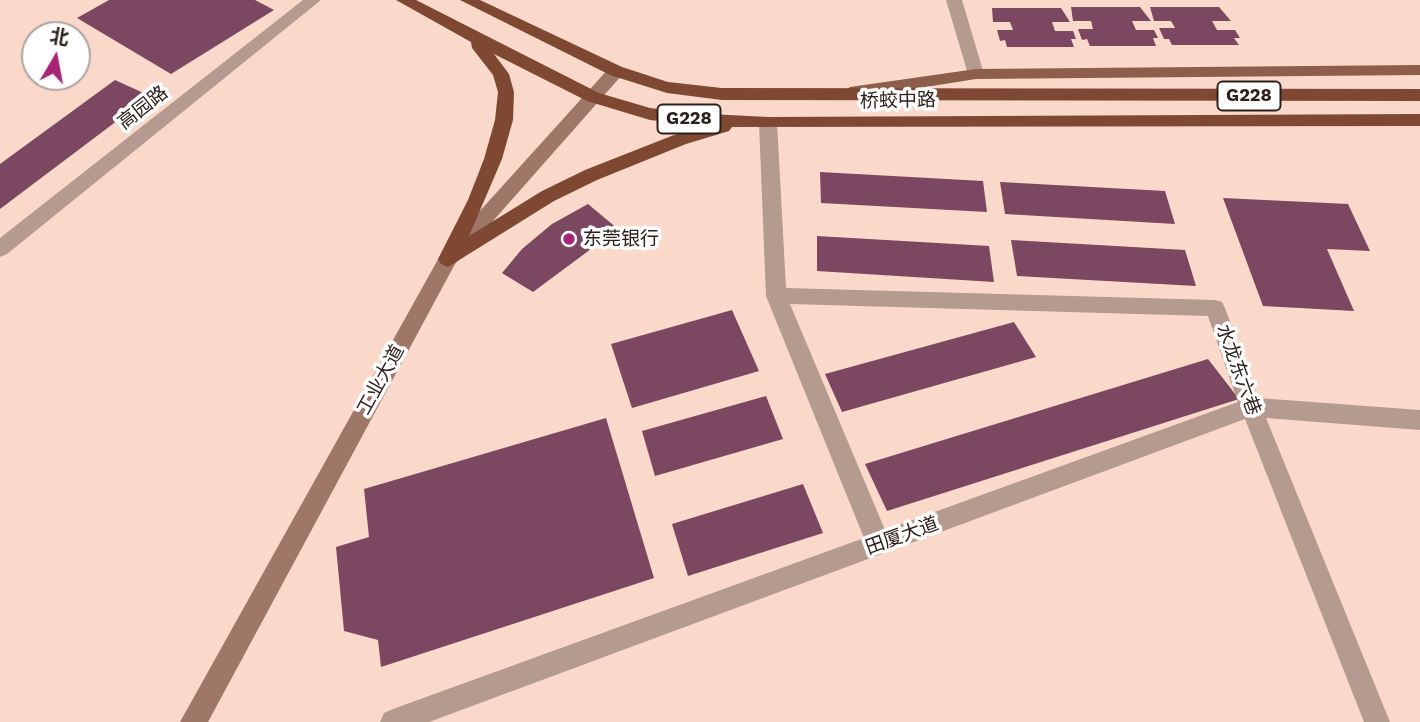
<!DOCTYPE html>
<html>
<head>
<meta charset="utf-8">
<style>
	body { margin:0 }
	#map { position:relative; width:1420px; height:722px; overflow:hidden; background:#fad9ca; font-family:"Work Sans","Noto Sans SC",sans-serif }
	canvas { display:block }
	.north { position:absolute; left:21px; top:21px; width:70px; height:70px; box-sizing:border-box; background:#fff; border:2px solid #aba6a4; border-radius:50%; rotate:10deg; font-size:19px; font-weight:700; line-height:28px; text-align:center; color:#2c201b }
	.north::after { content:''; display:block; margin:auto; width:24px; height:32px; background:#a52473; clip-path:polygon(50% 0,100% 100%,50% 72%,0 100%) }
</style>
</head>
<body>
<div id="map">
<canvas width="1420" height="722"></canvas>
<div class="north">北</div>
</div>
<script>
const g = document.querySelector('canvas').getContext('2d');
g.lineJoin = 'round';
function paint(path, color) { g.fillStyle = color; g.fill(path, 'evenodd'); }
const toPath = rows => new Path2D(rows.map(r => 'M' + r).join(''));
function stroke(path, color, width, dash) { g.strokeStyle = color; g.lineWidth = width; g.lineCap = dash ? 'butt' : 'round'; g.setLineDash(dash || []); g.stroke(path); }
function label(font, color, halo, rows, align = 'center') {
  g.font = font + ' "Work Sans","Noto Sans SC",sans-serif'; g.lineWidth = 7; g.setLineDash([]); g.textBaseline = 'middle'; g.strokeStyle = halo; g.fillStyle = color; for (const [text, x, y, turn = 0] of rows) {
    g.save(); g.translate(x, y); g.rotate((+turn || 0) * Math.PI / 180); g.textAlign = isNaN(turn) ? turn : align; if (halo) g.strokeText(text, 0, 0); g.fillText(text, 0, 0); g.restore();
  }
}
paint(toPath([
	[109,0,255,0,274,10,171,74,77,18],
	[1071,7,1140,7,1151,21,1132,21,1136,30,1154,30,1158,38,1153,38,1156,46,1090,46,1087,39,1082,40,1078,29,1093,29,1091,21,1073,21],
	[1150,7,1219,7,1231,21,1212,21,1217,30,1235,30,1240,38,1234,38,1239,45,1172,45,1169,39,1164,39,1159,28,1175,28,1171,21,1154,21],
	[992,8,1061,8,1070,22,1052,22,1055,31,1073,31,1076,39,1071,39,1074,47,1007,47,1005,40,1000,41,997,30,1013,30,1010,22,993,22],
	[115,80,150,96,0,209,0,164],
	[820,172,983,181,987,212,821,203],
	[1000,182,1165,191,1175,224,1005,214],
	[1223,198,1348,204,1370,251,1327,249,1354,311,1263,306],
	[588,204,618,229,533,292,502,273,522,249,552,224],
	[817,236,989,246,994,282,817,271],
	[1011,240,1185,250,1196,286,1017,276],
	[732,310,759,371,632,408,611,344],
	[1014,322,1036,357,842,412,825,374],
	[1208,359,1239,399,887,511,865,464],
	[766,396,783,439,655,476,642,431],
	[606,418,654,578,381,667,378,640,344,631,336,547,369,537,364,489],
	[803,484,823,533,688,576,672,524]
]), '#7c4761');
paint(toPath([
	[303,0,321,0,7,254,0,257,0,238,303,0],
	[946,0,962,0,984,74,982,78,976,79,968,74,946,0],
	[768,117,777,123,786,288,1215,300,1222,302,1225,308,1258,398,1420,410,1420,430,1266,418,1390,722,1364,722,1245,419,429,722,380,722,384,713,393,709,864,538,766,296,759,123,768,117],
	[790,304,1208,316,1238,402,885,530,790,304]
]), '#b59a8f');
paint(toPath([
	[616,66,622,67,624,71,622,75,455,264,208,722,180,722,441,254,610,67,616,66]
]), '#9f7768');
paint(toPath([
	[1420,65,1420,75,976,79,850,99,842,93,850,87,976,69,1420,65]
]), '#8d5e4b');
paint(toPath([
	[396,0,416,0,599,93,650,108,690,113,768,117,1420,114,1420,126,732,127,729,131,686,144,597,180,554,201,448,267,441,264,438,259,468,200,484,159,495,120,498,92,493,75,472,48,471,42,396,0],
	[494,54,587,101,650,120,706,126,674,135,585,170,542,191,469,236,502,159,513,120,514,92,509,74,494,54],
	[460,0,480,0,622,67,668,82,722,88,1420,89,1420,101,722,100,667,93,610,75,460,0]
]), '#7e4832');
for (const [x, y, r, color] of [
	[569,239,7,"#a52473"]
]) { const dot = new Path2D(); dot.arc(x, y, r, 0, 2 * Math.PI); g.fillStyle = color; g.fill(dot); stroke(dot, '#fff', 2.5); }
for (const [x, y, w] of [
	[1249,96,63],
	[689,119,63]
]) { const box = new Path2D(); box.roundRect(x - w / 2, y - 14.5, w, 29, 5); g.fillStyle = '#fff'; g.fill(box); stroke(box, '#2c201b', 2); }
label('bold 18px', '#2c201b', null, [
	["G228",1249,96],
	["G228",689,119]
]);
label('19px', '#2c201b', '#fff', [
	["桥蛟中路",898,101,-1],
	["高园路",143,108,-38],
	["水龙东六巷",1238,370,70],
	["工业大道",381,380,-61],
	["田厦大道",902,536,-20]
]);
label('19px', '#2c201b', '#fff', [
	["东莞银行",583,239]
], 'left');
</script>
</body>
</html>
